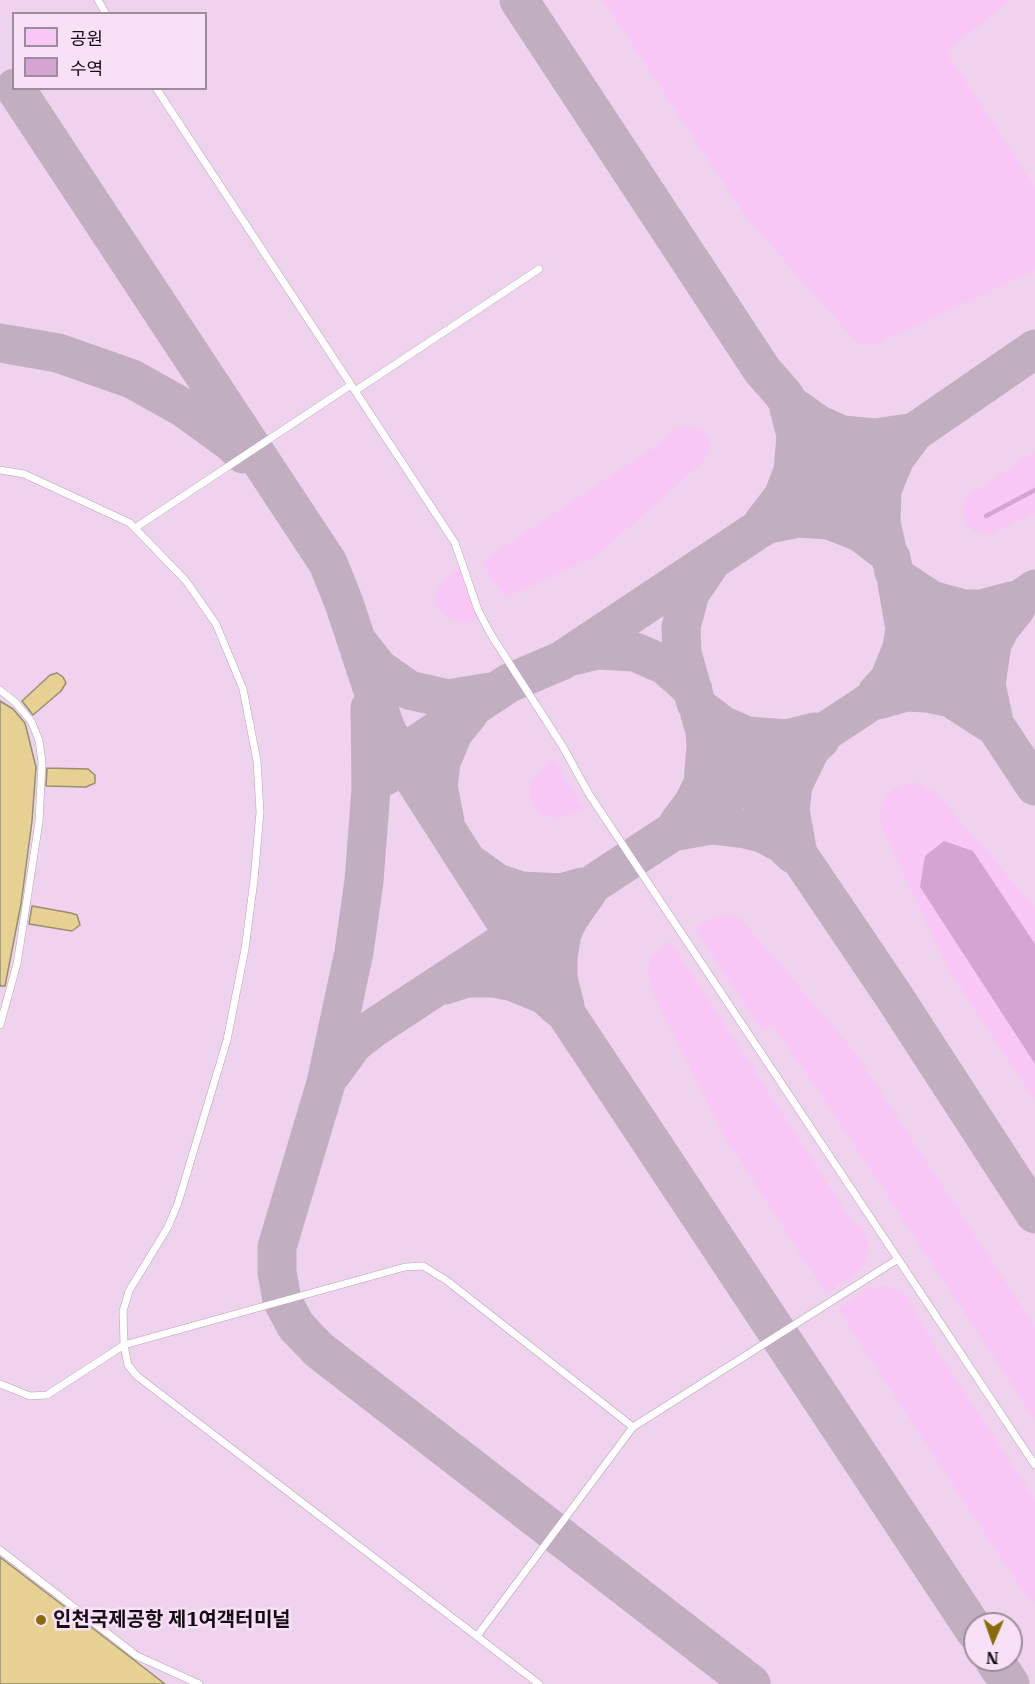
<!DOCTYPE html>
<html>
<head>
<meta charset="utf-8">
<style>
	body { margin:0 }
	#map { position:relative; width:1035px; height:1684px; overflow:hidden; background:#f8e1f7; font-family:"IBM Plex Serif","Noto Sans KR",serif }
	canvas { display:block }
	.legend { position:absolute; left:12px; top:12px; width:195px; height:78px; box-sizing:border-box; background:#f8e1f7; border:2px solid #9d8c9c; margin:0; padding:8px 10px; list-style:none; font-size:18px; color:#140d14 }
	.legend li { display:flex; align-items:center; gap:12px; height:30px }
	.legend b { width:30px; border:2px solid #9d8c9c }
	.north { position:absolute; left:963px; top:1612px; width:60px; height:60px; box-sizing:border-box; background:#f8e1f7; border:2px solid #9d8c9c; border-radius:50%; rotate:182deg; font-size:16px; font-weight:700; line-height:24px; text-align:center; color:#140d14 }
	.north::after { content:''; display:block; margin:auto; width:21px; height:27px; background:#876c09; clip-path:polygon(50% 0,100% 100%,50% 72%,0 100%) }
</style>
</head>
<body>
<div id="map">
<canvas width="1035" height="1684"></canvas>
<ul class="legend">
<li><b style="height:16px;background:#f9c7f6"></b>공원</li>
<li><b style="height:16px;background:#d5a4d2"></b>수역</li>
</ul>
<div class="north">N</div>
</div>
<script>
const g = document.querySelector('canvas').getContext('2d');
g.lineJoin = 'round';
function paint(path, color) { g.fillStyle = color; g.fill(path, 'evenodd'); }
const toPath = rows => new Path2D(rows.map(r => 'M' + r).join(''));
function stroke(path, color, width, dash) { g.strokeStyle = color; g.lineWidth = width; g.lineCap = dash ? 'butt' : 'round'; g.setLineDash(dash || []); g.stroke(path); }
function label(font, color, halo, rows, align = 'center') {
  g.font = font + ' "IBM Plex Serif","Noto Sans KR",serif'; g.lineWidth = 5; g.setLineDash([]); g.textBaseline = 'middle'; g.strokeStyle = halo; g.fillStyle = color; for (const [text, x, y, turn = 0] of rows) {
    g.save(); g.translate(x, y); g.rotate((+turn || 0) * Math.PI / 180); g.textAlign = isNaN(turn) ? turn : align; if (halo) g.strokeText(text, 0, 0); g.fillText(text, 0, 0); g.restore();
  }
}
paint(toPath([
	[0,0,1035,0,1035,1684,0,1684],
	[14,14,206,14,206,88,14,88],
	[975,1624,1011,1624,1011,1660,975,1660]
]), '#efd2ed');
paint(toPath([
	[603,0,1010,0,946,52,1035,187,1035,270,876,344,858,344,747,218],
	[691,426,702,431,710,442,704,461,597,555,507,597,502,594,482,561,664,441,662,438,677,428],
	[1035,451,1035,513,990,534,975,531,968,526,962,512,966,497],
	[461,564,480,618,464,623,445,617,436,603,438,588],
	[553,760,584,808,558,819,540,814,533,804,529,792,532,780],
	[915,782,935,792,1035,908,1035,944,973,851,962,953,1035,1064,1035,1100,950,972,880,823,880,808,888,794,901,785],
	[725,915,739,918,744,923,853,1050,1035,1327,1035,1420,831,1109,773,1025,762,1030,695,929,709,920],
	[670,941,855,1226,859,1224,867,1237,868,1248,864,1264,856,1273,826,1293,722,1132,652,990,648,972,650,959],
	[888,1286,905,1293,939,1354,1035,1500,1035,1603,1019,1585,838,1309,868,1288]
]), '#f9c7f6');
paint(toPath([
	[944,841,973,851,1035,944,1035,1064,920,887,925,856]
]), '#d5a4d2');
stroke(toPath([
	[986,516,1035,490]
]), '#d5a4d2', 4.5);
stroke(toPath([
	[519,0,762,370,783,394,841,480,891,558,894,572,1035,786],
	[15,88,328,563,344,603,385,727,400,757,514,935,975,1631],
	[0,343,58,353,132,379,184,408,232,443,243,454],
	[798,410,819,425,842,435,875,438,909,433],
	[763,523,783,497,793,471,796,435,789,408],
	[775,523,798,518,829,520,860,532,881,548],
	[886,545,881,523,882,490,895,458,910,438],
	[709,565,690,593,681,627,682,653,696,703,895,998,1035,1214],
	[904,582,931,600,964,609,981,609,1011,601],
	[360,645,379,669,409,690,448,699,490,692],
	[572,656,597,650,635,652,665,665,693,690],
	[877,693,889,680,902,648,905,629,897,583],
	[878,700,906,692,927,693,951,698,988,722],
	[370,708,371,789,364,881,354,952,326,1083,277,1247,277,1272,282,1300,296,1326,319,1350,751,1684],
	[705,712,722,725,747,736,787,739,815,732],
	[993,717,986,684,992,644,1000,628,1016,608],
	[385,776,408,750,509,683,561,661,753,533,919,429,1035,349],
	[445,822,438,786,441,762,453,733,469,713],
	[678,824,693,804,703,784,706,746,705,731,700,714],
	[677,831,711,825,746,829,762,833,783,844,793,854],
	[797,849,790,810,793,785,811,748,820,740],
	[472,865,497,883,521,891,562,893,582,887],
	[445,985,467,978,494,978,513,982,545,995,558,1007],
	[565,1006,558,979,558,957,562,933,569,918,588,891],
	[332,1073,353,1044,372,1029,861,708,1035,589],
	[994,1660,1010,1684]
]), '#c1aec0', 39);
const building = toPath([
	[57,673,63,677,66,683,61,691,33,715,22,701,50,675,57,673],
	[0,701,13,709,25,723,36,767,32,821,21,904,5,986,0,986,0,701],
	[47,768,88,769,95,775,95,783,86,787,46,786,47,768],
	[32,906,71,913,77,915,80,925,72,931,29,924,32,906],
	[0,1557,134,1660,165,1684,0,1684,0,1557]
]);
paint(building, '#e6d092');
stroke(building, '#978e74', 1.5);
const service = toPath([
	[98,0,106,14],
	[156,88,455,543,478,610,490,633,563,747,589,794,1035,1465],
	[355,391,539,269],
	[0,470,24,474,130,523,186,581,216,624,243,689,257,761,260,812,254,880,245,949,227,1040,178,1203,168,1227,129,1291,123,1311,124,1345,128,1365,137,1376,539,1684],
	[135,528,351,385],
	[0,690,15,702,31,721,39,740,42,763,39,822,17,964,0,1025],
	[0,1384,30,1396,47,1395,124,1345,405,1267,423,1266,446,1280,633,1427],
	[0,1550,137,1656,199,1684],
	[477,1636,633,1427,898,1259]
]);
stroke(service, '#b8a2b7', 8);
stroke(service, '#fff', 7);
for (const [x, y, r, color] of [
	[41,1620,6,"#876c09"]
]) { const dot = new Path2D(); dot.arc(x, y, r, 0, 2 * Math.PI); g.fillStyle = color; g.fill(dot); stroke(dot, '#f8e1f7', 2); }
label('bold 20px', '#140d14', '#f8e1f7', [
	["인천국제공항 제1여객터미널",53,1620]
], 'left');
</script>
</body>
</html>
